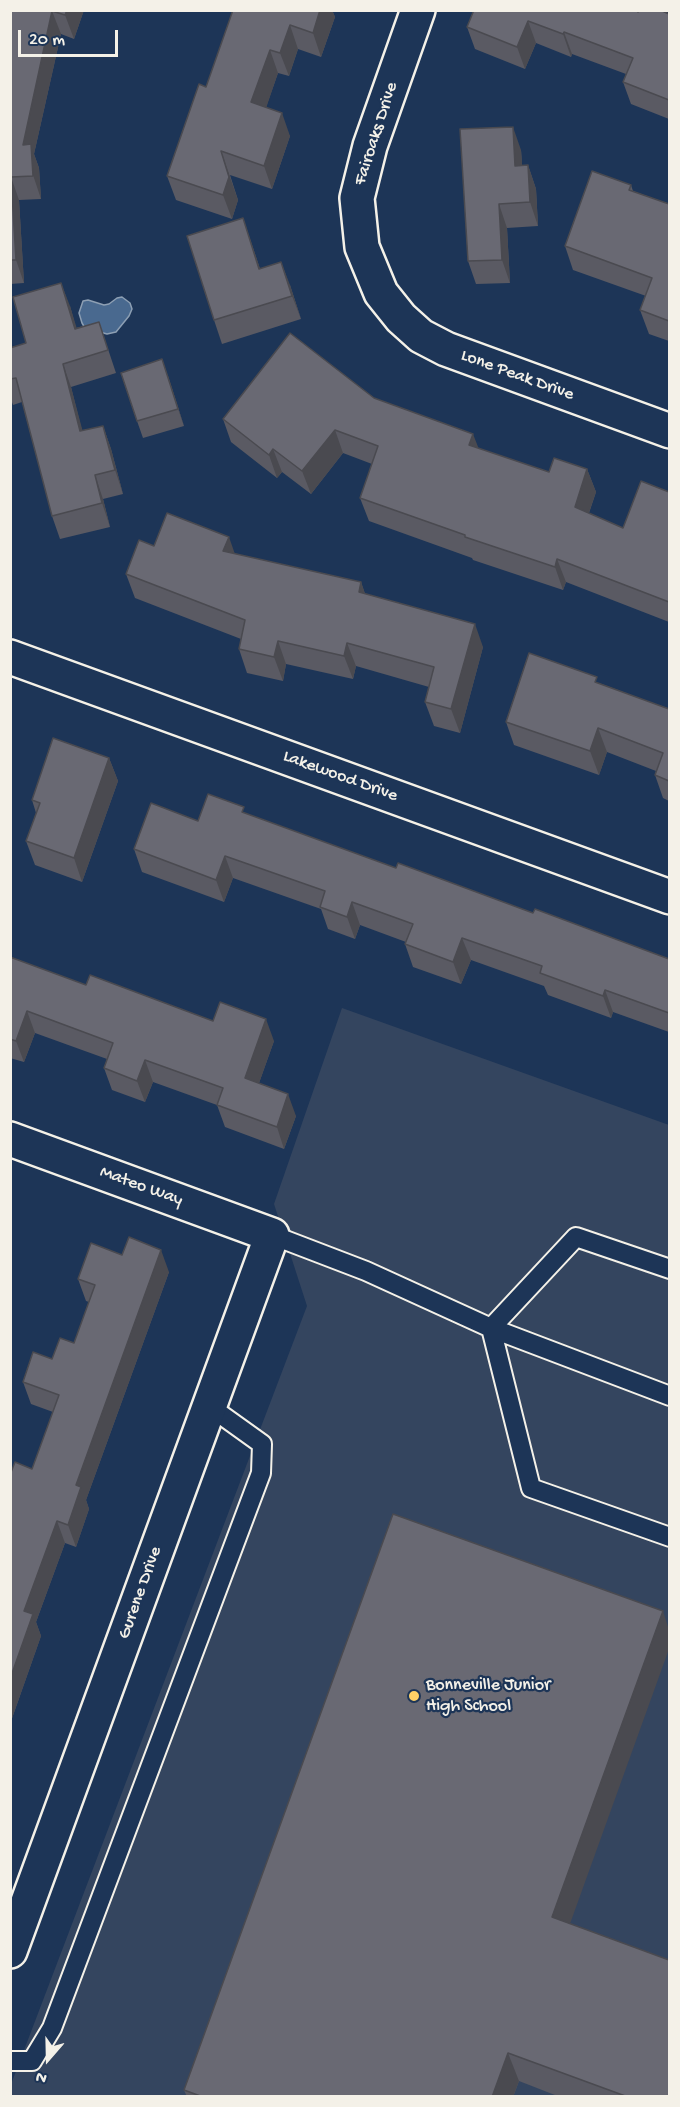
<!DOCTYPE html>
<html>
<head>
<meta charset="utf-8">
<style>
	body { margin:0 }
	#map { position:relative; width:680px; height:2107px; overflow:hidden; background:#1d3557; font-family:"Gochi Hand",sans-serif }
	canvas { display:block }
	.frame { position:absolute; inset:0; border:12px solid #f4f1e8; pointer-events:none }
	.north { position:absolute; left:18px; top:2029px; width:60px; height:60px; -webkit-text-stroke:4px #1d3557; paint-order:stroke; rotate:200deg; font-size:16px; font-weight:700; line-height:24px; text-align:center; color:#f4f1e8 }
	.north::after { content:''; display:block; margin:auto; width:21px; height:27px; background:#f4f1e8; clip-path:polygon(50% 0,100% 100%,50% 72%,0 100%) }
	.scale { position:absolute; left:18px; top:30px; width:100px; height:27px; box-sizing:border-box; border:3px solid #f4f1e8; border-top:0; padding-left:8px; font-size:18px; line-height:21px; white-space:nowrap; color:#f4f1e8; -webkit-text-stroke:4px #1d3557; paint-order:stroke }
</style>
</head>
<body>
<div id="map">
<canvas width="680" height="2107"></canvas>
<div class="frame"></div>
<div class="north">N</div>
<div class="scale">20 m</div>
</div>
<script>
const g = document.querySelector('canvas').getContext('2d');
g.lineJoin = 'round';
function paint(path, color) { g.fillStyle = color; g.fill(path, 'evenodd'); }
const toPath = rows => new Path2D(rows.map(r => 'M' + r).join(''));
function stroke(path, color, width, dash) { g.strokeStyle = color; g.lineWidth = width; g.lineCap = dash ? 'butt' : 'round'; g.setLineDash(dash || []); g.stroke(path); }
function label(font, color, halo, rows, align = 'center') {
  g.font = font + ' "Gochi Hand",sans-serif'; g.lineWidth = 4.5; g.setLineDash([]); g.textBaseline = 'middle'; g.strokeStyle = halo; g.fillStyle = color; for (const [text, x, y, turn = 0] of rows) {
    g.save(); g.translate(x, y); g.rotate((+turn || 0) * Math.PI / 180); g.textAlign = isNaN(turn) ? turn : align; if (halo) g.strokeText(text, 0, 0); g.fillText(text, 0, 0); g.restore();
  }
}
paint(toPath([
	[342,1008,669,1125,669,2096,11,2096,10,2087,307,1306,274,1204]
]), '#34455f');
const water = toPath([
	[122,297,130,303,132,309,129,316,116,332,107,334,85,328,82,323,79,313,83,301,88,300,104,305,109,304,117,298,122,297]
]);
paint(water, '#49698f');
stroke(water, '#8d9fb3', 1.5);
const service = toPath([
	[272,1235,366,1271,491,1328,670,1396],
	[491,1328,531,1488,670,1537],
	[491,1328,576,1237,670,1269],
	[10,2061,32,2061,52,2028,261,1473,262,1444,209,1406]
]);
const minor = toPath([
	[418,10,370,146,357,198,362,247,381,293,401,318,421,336,446,349,670,431],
	[10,657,670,897],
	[10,1139,272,1235,10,1951]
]);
stroke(service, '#f4f1e8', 22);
stroke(minor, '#f4f1e8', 38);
stroke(service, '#1d3557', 18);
stroke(minor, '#1d3557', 33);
paint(toPath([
	[10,10,84,10,74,39,61,34,34,154,39,168,41,199,19,200,24,283,10,284],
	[233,10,332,10,335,17,321,57,298,49,289,76,278,73,266,107,290,136,272,189,230,175,238,200,232,219,176,200,167,176,206,87],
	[474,10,638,12,669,14,669,119,631,104,623,82,626,74,572,54,571,57,536,43,525,69,475,49,467,27],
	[521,150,522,165,528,165,536,189,538,226,507,228,510,283,476,284,468,261],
	[631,185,633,191,669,204,669,341,649,334,640,310,646,296,573,270,565,246],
	[243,218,260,269,290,285,301,319,222,344,214,320],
	[70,306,76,328,99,322,116,373,71,387,82,431,103,426,111,449,123,494,103,499,110,527,60,539,52,516,22,402,13,405,10,397,10,348,26,343],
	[168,376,184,426,143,438,137,421],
	[374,398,479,449,549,472,587,469,596,492,589,513,623,528,669,492,669,622,566,582,563,590,473,560,472,558,369,521,360,498,372,464,343,453,311,494,282,472,277,478,231,442,223,419],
	[154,546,235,554,361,582,365,594,483,647,460,733,434,726,425,702,429,687,356,666,353,679,286,664,283,681,247,673,239,649,241,639,135,598,126,574],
	[599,683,669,709,669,801,663,798,655,775,656,771,607,752,599,775,514,745,506,722],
	[109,758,118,781,82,882,35,865,26,841,36,813,32,800],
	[246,814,396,868,669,959,669,1032,613,1012,611,1018,548,995,544,986,471,960,461,984,413,967,405,944,406,942,360,925,355,939,328,929,321,909,233,878,224,902,142,872,134,849,198,821],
	[10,957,86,985,213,1021,274,1041,259,1083,296,1116,284,1149,225,1127,217,1105,153,1082,145,1102,112,1090,104,1068,107,1059,35,1033,24,1062,10,1058],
	[169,1272,86,1500,89,1509,76,1547,65,1543,36,1622,41,1636,10,1724,10,1475,32,1469,53,1412,31,1404,23,1382,74,1343,89,1302,86,1301,78,1279],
	[570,1924,669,2097,560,2097,519,2081,513,2097,187,2097,184,2090]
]), '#5a5a63');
paint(toPath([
	[67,10,84,10,74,39,65,15],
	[320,10,332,10,335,17,321,57,313,33],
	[52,11,61,34,34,154,39,168,41,199,23,145],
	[528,21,536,43,525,69,517,47],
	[290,25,298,49,289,76,280,53],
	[564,32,572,54,571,57,563,34],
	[270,50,278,73,260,126,251,102],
	[282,113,290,136,272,189,264,166],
	[513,127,521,150,524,189,515,166],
	[221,151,238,200,232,219,223,195],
	[528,165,536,189,538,226,530,202],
	[11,177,19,200,24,283,16,260],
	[499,204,507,228,510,283,502,260],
	[243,218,251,242,268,292,259,269],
	[281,262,290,285,301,319,292,296],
	[61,283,70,306,84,352,75,329],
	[162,359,168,376,184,426,178,409],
	[63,364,71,387,89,455,80,431],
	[103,426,111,449,123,494,115,470],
	[335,430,343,453,311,494,302,471],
	[473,434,482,457,469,445],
	[273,449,282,472,277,478,269,455],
	[587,469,596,492,583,530,575,507],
	[95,475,103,499,110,527,102,503],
	[229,537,237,560,223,551],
	[557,559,566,582,563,590,555,567],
	[361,582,369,605,359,592],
	[475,624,483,647,460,733,451,709],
	[278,641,286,664,283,681,274,657],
	[347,643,356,666,353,679,344,656],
	[598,728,607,752,599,775,590,751],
	[109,758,118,781,82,882,74,858],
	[225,856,233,878,224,902,216,880],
	[352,902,360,925,355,939,347,917],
	[462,938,471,960,461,984,453,962],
	[605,990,613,1012,611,1018,603,996],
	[27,1011,35,1033,24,1062,16,1041],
	[266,1019,274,1041,253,1100,245,1078],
	[145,1060,153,1082,145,1102,137,1081],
	[288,1094,296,1116,284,1149,277,1127],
	[161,1250,169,1272,86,1500,89,1509,76,1547,68,1525,76,1485],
	[57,1521,65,1543,36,1622,41,1636,10,1724,10,1679,24,1611],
	[663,1611,669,1630,669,1649,562,1946,552,1917],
	[508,2053,519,2081,513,2097,492,2097]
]), '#4a4a50');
const building = toPath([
	[10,10,67,10,65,15,52,11,23,145,31,144,33,176,11,177,16,260,10,260,10,10],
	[233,10,320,10,313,33,290,25,280,53,270,50,251,102,282,113,264,166,221,151,229,177,223,195,167,176,199,84,206,87,233,10],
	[474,10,635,10,638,12,638,10,660,10,669,14,669,100,623,82,633,58,564,32,563,34,528,21,517,47,467,27,474,10],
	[513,127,515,166,528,165,530,202,499,204,502,260,468,261,460,129,513,127],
	[592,171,631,185,629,190,669,204,669,321,640,310,652,278,565,246,592,171],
	[243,218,259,269,281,262,292,296,214,320,187,236,243,218],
	[61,283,75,329,99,322,108,350,63,364,80,431,103,426,115,470,95,475,102,503,52,516,16,378,10,379,10,348,26,343,13,297,61,283],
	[290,333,374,398,473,434,469,445,549,472,554,458,587,469,575,507,623,528,641,481,669,492,669,602,557,559,555,567,465,537,465,535,360,498,378,446,335,430,302,471,273,449,269,455,223,419,290,333],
	[162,359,178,409,137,421,121,373,162,359],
	[167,513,229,537,223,551,361,582,359,592,475,624,451,709,425,702,434,667,347,643,344,656,278,641,274,657,239,649,245,620,126,574,139,540,154,546,167,513],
	[529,653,597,677,595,682,669,709,669,781,655,775,663,753,598,728,590,751,506,722,529,653],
	[53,738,109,758,74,858,26,841,40,803,32,800,53,738],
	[208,794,244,807,242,812,396,868,398,863,533,913,535,909,669,959,669,1013,605,990,603,996,540,973,542,966,462,938,453,962,405,944,413,924,352,902,347,917,320,907,325,891,225,856,216,880,134,849,151,803,198,821,208,794],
	[10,957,86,985,90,975,213,1021,220,1002,266,1019,245,1078,288,1094,277,1127,217,1105,223,1088,145,1060,137,1081,104,1068,113,1043,27,1011,16,1041,10,1039,10,957],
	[129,1237,161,1250,76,1485,81,1487,68,1525,57,1521,24,1611,33,1614,10,1679,10,1475,15,1462,32,1469,59,1395,23,1382,33,1352,52,1359,60,1338,74,1343,95,1285,78,1279,91,1243,122,1255,129,1237],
	[393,1514,663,1611,552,1917,669,1960,669,2097,628,2097,508,2053,492,2097,203,2097,184,2090,393,1514]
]);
paint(building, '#696973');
stroke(building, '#4a4a50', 1.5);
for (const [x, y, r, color] of [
	[414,1696,6,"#ffd166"]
]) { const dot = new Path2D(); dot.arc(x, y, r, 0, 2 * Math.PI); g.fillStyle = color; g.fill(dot); stroke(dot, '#1d3557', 2); }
label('18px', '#f4f1e8', '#1d3557', [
	["Fairoaks Drive",377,134,-72],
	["Lone Peak Drive",517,376,20],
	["Lakewood Drive",340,777,20],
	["Mateo Way",141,1187,20],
	["Gurene Drive",141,1593,-70]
]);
label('18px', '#f4f1e8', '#1d3557', [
	["Bonneville Junior",426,1686],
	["High School",426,1707]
], 'left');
</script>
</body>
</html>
